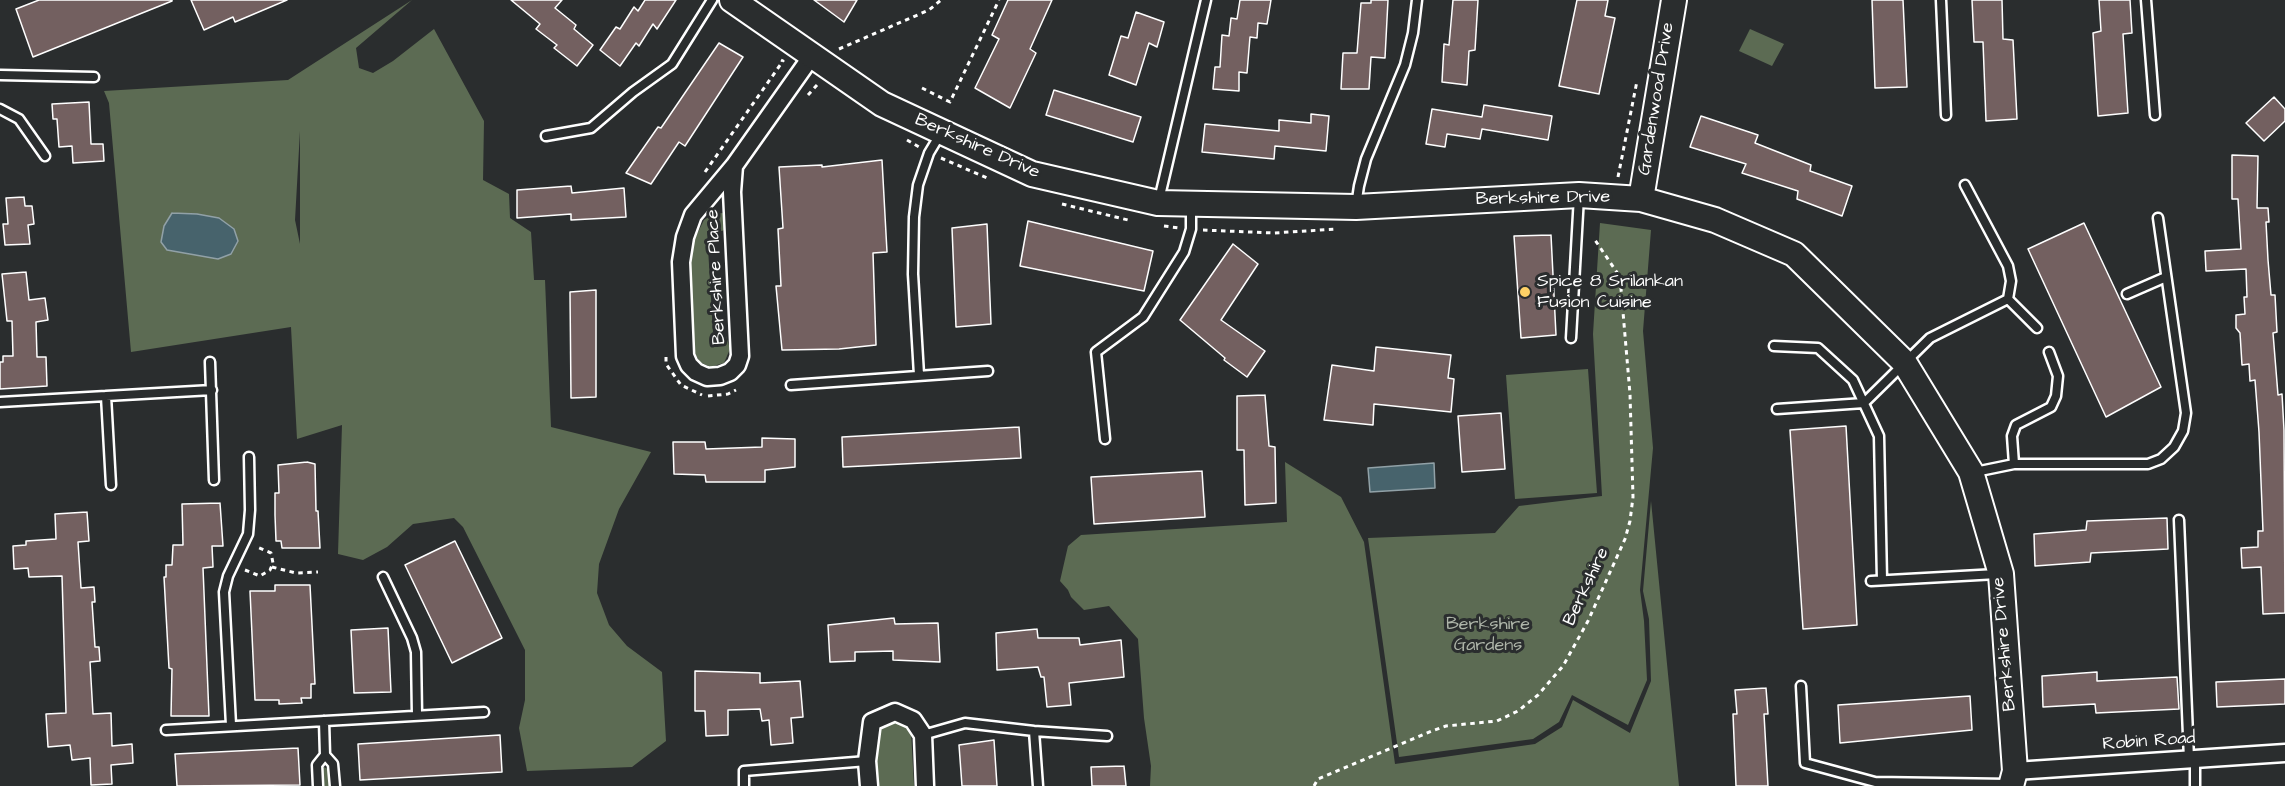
<!DOCTYPE html>
<html>
<head>
<meta charset="utf-8">
<style>
	body { margin:0 }
	canvas { display:block; background:#2a2d2e }
</style>
</head>
<body>
<canvas width="2285" height="786"></canvas>
<script>
const g = document.querySelector('canvas').getContext('2d');
g.lineJoin = 'round';
function paint(path, color) { g.fillStyle = color; g.fill(path, 'evenodd'); }
const toPath = rows => new Path2D(rows.map(r => 'M' + r).join(''));
function stroke(path, color, width, dash) { g.strokeStyle = color; g.lineWidth = width; g.lineCap = dash ? 'butt' : 'round'; g.setLineDash(dash || []); g.stroke(path); }
function label(font, color, halo, rows, align = 'center') {
  g.font = font + ' "Architects Daughter",sans-serif'; g.lineWidth = 6; g.setLineDash([]); g.textBaseline = 'middle'; g.strokeStyle = halo; g.fillStyle = color; for (const [text, x, y, turn = 0] of rows) {
    g.save(); g.translate(x, y); g.rotate((+turn || 0) * Math.PI / 180); g.textAlign = isNaN(turn) ? turn : align; if (halo) g.strokeText(text, 0, 0); g.fillText(text, 0, 0); g.restore();
  }
}
paint(toPath([
	[412,0,356,48,359,68,373,73,393,61,434,29,484,121,483,180,509,194,510,218,531,232,534,280,545,280,551,427,651,452,619,509,599,564,597,593,609,625,627,646,662,672,666,741,632,767,527,771,519,728,525,700,525,650,463,527,454,518,413,524,387,547,363,560,338,554,342,425,297,439,291,327,131,352,109,103,104,91,288,80],
	[300,131,300,244,295,220],
	[1750,29,1784,44,1772,66,1739,51],
	[723,213,726,215,727,228,722,231,707,231,713,332,726,336,730,349,724,363,710,367,700,362,694,352,690,261,694,240,704,220,713,214],
	[1600,223,1651,230,1643,331,1653,448,1640,590,1644,621,1647,680,1628,725,1572,695,1559,722,1533,739,1399,757,1368,538,1495,533,1519,506,1602,496,1593,334],
	[1588,369,1597,493,1515,499,1506,375],
	[1285,462,1341,497,1364,542,1395,764,1535,744,1562,727,1573,700,1630,733,1651,681,1649,619,1643,591,1651,501,1679,786,1150,786,1151,766,1144,718,1138,639,1109,606,1084,610,1071,597,1068,590,1060,581,1068,546,1081,535,1287,522],
	[895,720,907,725,911,731,914,786,878,786,875,742,880,725],
	[324,767,329,770,330,786,322,786,321,771]
]), '#5c6b53');
const water = toPath([
	[172,213,197,214,219,218,234,229,238,241,231,254,218,259,167,250,161,242,164,226,172,213],
	[1434,463,1435,488,1370,492,1368,468,1434,463]
]);
paint(water, '#47636c');
stroke(water, '#91a1a7', 1.5);
const building = toPath([
	[39,0,172,0,172,1,33,57,16,9,39,0],
	[191,0,287,0,235,22,233,17,204,30,191,0],
	[511,0,562,0,555,8,576,25,574,29,593,45,577,66,554,48,557,45,536,29,540,24,511,0],
	[645,0,676,0,657,29,653,24,639,46,636,43,620,66,600,50,616,27,620,29,634,7,638,11,645,0],
	[814,0,857,0,844,22,814,0],
	[1008,0,1052,0,1030,49,1036,53,1010,108,975,88,999,39,992,35,1008,0],
	[1240,0,1271,0,1267,24,1258,23,1257,38,1250,37,1247,73,1239,72,1239,91,1213,89,1215,67,1220,67,1222,35,1229,36,1231,18,1237,19,1240,0],
	[1371,0,1388,0,1385,58,1371,57,1369,89,1341,89,1343,53,1357,53,1361,3,1371,3,1371,0],
	[1453,0,1478,0,1475,50,1469,51,1467,85,1442,82,1444,44,1449,45,1453,0],
	[1577,0,1608,0,1605,16,1615,18,1599,94,1559,86,1577,0],
	[1872,0,1903,0,1907,87,1875,88,1872,0],
	[1972,0,2002,0,2003,39,2013,40,2017,119,1986,121,1983,42,1974,42,1972,0],
	[2099,0,2130,0,2132,33,2123,34,2128,113,2098,116,2093,33,2101,31,2099,0],
	[1136,12,1164,22,1157,47,1149,43,1136,85,1109,75,1121,36,1128,38,1136,12],
	[719,43,743,57,685,146,679,142,651,184,626,173,658,127,661,128,719,43],
	[1054,90,1141,117,1133,142,1046,115,1054,90],
	[2274,97,2285,109,2285,121,2264,141,2246,123,2274,97],
	[89,102,91,144,103,144,104,161,73,163,72,146,59,147,57,119,53,119,52,104,89,102],
	[1484,105,1552,116,1548,140,1482,129,1480,139,1447,134,1445,147,1426,144,1432,109,1482,117,1484,105],
	[1311,114,1329,116,1326,151,1275,146,1274,159,1202,152,1205,124,1279,131,1279,120,1311,123,1311,114],
	[1701,116,1758,135,1755,143,1811,165,1810,171,1852,186,1842,216,1797,199,1798,191,1742,173,1746,164,1690,147,1701,116],
	[2232,155,2258,156,2257,208,2268,208,2269,222,2266,222,2268,260,2271,295,2275,295,2277,332,2273,333,2278,395,2282,394,2284,430,2285,613,2263,614,2261,567,2242,568,2241,548,2258,547,2258,531,2263,531,2259,432,2255,380,2250,381,2249,364,2242,365,2240,333,2236,328,2236,315,2245,314,2244,297,2247,297,2246,269,2206,271,2205,251,2241,249,2238,199,2232,199,2232,155],
	[882,160,887,252,873,253,876,345,839,349,782,350,776,286,781,286,778,229,783,228,779,167,822,165,822,167,882,160],
	[571,186,572,193,624,188,626,217,571,220,571,214,517,218,517,190,571,186],
	[24,197,25,206,32,206,34,224,28,225,30,244,5,245,3,224,8,224,6,198,24,197],
	[1028,221,1153,251,1144,291,1020,266,1028,221],
	[2084,223,2161,387,2106,417,2028,249,2084,223],
	[987,224,991,324,956,327,952,228,987,224],
	[1551,235,1556,335,1521,338,1514,236,1551,235],
	[1233,244,1258,264,1221,320,1265,351,1247,377,1224,360,1225,358,1180,320,1233,244],
	[26,272,29,300,45,298,48,320,36,322,37,357,46,357,47,386,0,389,0,362,3,362,3,356,13,356,12,321,7,321,2,274,26,272],
	[596,290,596,397,571,398,570,292,596,290],
	[1376,347,1451,355,1448,378,1454,379,1451,412,1374,404,1373,425,1324,420,1332,365,1374,371,1376,347],
	[1265,395,1269,446,1275,447,1276,503,1245,505,1244,450,1237,450,1237,396,1265,395],
	[1501,413,1505,469,1462,472,1458,416,1501,413],
	[1846,426,1857,625,1803,629,1790,430,1846,426],
	[1019,427,1021,458,843,467,842,437,1019,427],
	[762,438,795,439,795,467,765,470,765,482,706,482,705,475,674,474,673,442,705,442,706,449,762,447,762,438],
	[307,462,315,464,316,511,318,511,320,548,282,548,281,541,276,541,275,515,275,493,279,493,278,465,307,462],
	[1202,471,1205,517,1094,524,1091,477,1202,471],
	[220,503,223,546,212,546,213,567,203,568,209,716,171,716,172,669,169,668,164,577,166,577,166,565,172,565,173,545,183,545,182,504,220,503],
	[87,512,89,541,78,542,81,588,94,587,95,602,92,602,95,647,99,647,100,661,90,662,93,714,111,713,112,746,132,744,133,763,111,765,112,784,91,785,90,758,72,760,70,745,48,747,46,714,66,713,62,576,29,577,28,568,14,569,13,546,26,545,26,541,56,539,55,514,87,512],
	[2167,518,2168,549,2091,553,2090,562,2035,566,2034,534,2086,530,2087,521,2167,518],
	[455,541,502,638,452,663,405,565,455,541],
	[275,585,310,585,315,684,311,684,311,698,301,698,302,703,279,704,279,700,255,700,250,591,275,591,275,585],
	[894,618,895,624,938,623,940,662,893,660,893,651,855,652,855,661,830,662,828,625,894,618],
	[388,628,391,692,354,693,351,630,388,628],
	[1037,629,1038,638,1079,638,1080,645,1121,640,1124,677,1069,683,1071,705,1047,707,1044,677,1041,677,1038,667,997,670,996,633,1037,629],
	[695,671,760,673,760,683,800,681,803,717,791,718,793,743,771,745,769,720,762,721,760,709,728,710,728,735,706,736,705,711,695,711,695,671],
	[2097,672,2097,681,2177,677,2179,709,2096,713,2095,704,2043,707,2042,676,2097,672],
	[2285,679,2285,704,2217,707,2216,682,2285,679],
	[1766,688,1768,714,1764,714,1768,786,1736,786,1733,714,1737,714,1735,690,1766,688],
	[1970,696,1972,730,1840,743,1838,705,1970,696],
	[500,735,502,772,360,780,358,744,500,735],
	[994,740,997,786,962,786,959,745,994,740],
	[298,748,300,785,177,786,175,754,298,748],
	[1124,766,1126,786,1092,786,1091,767,1124,766]
]);
paint(building, '#736060');
stroke(building, '#fff', 1.5);
const lane = toPath([
	[1941,0,1946,115],
	[2146,0,2155,115],
	[0,75,94,77],
	[0,109,19,119,45,156],
	[546,136,591,128,633,92,672,64,712,0],
	[1965,185,2008,266,2011,281,2008,299],
	[1159,200,1206,0],
	[1356,206,1359,186,1366,159,1405,65,1413,33,1417,0],
	[2127,294,2166,277],
	[1571,338,1579,196],
	[1774,346,1818,348,1853,380,1879,436,1882,580],
	[210,362,214,480],
	[919,375,913,274,914,217,918,185,929,153,941,133],
	[791,385,988,371],
	[106,396,111,485],
	[0,402,212,390],
	[1777,409,1864,403,1930,338,2008,299,2037,328],
	[1105,439,1096,352,1143,317,1184,252,1191,229,1191,205],
	[2014,464,2012,436,2016,425,2051,407,2056,396,2058,376,2049,352],
	[1975,472,2014,464,2148,464,2161,459,2174,447,2183,431,2186,413,2158,218],
	[2179,520,2189,759],
	[383,577,412,638,416,652,417,715],
	[1871,581,1997,574],
	[1801,686,1805,763,1875,782,2008,784],
	[324,721,325,755,333,764,335,786],
	[231,725,224,592,228,576,248,534,250,510,249,457],
	[166,730,484,712],
	[1034,731,1038,786],
	[923,735,965,723,1034,731,1107,736],
	[2195,759,2195,786],
	[318,786,317,765,325,755],
	[744,786,744,771,867,761]
]);
const street = toPath([
	[734,166,732,192,740,356,737,365,730,372,720,376,707,377,696,372,689,365,685,356,681,262,685,237,693,215,734,166,811,57],
	[2015,771,2285,753],
	[869,786,867,761,872,722,895,712,913,720,923,735,925,786]
]);
const secondary = toPath([
	[732,0,882,104,1032,174,1158,203,1356,207,1579,195,1641,199,1715,220,1794,254,1904,362,1971,472,2001,574,2015,771,2011,786],
	[1641,199,1674,0]
]);
stroke(lane, '#fff', 13);
stroke(street, '#fff', 21);
stroke(secondary, '#fff', 28);
stroke(toPath([
	[839,49,929,10,941,0],
	[922,88,950,102,999,0],
	[808,95,817,85],
	[907,140,919,147],
	[941,158,987,178],
	[705,172,783,61,781,60],
	[1618,177,1637,81],
	[1062,204,1128,220],
	[1164,226,1179,228],
	[1203,230,1274,233,1337,229],
	[666,357,666,364,681,385,702,395],
	[708,396,728,394,736,390],
	[272,567,296,573,318,572],
	[245,570,260,576,270,570,273,563,271,553,257,547],
	[1314,786,1318,779,1432,731,1446,726,1497,721,1518,711,1538,695,1563,666,1588,621,1625,539,1630,521,1633,497,1630,394,1620,277,1595,240]
]), '#fff', 3, [4.5, 4.5]);
stroke(lane, '#2a2d2e', 8);
stroke(street, '#2a2d2e', 16);
stroke(secondary, '#2a2d2e', 24);
for (const [x, y, r, color] of [
	[1525,292,6,"#ffd166"]
]) { const dot = new Path2D(); dot.arc(x, y, r, 0, 2 * Math.PI); g.fillStyle = color; g.fill(dot); stroke(dot, '#2a2d2e', 2); }
label('18px', '#fff', '#2a2d2e', [
	["Gardenwood Drive",1657,99,-81],
	["Berkshire Drive",977,147,24],
	["Berkshire Drive",1543,199,-1],
	["Berkshire Place",717,277,-93],
	["Berkshire",1587,587,-65],
	["Berkshire Drive",2005,644,-95],
	["Robin Road",2149,742,-4]
]);
label('18px', '#fff', '#2a2d2e', [
	["Spice 8 Srilankan",1537,282],
	["Fusion Cuisine",1537,303]
], 'left');
label('18px', '#aeb5a9', '#2a2d2e', [
	["Berkshire",1488,625],
	["Gardens",1488,646]
]);
</script>
</body>
</html>
